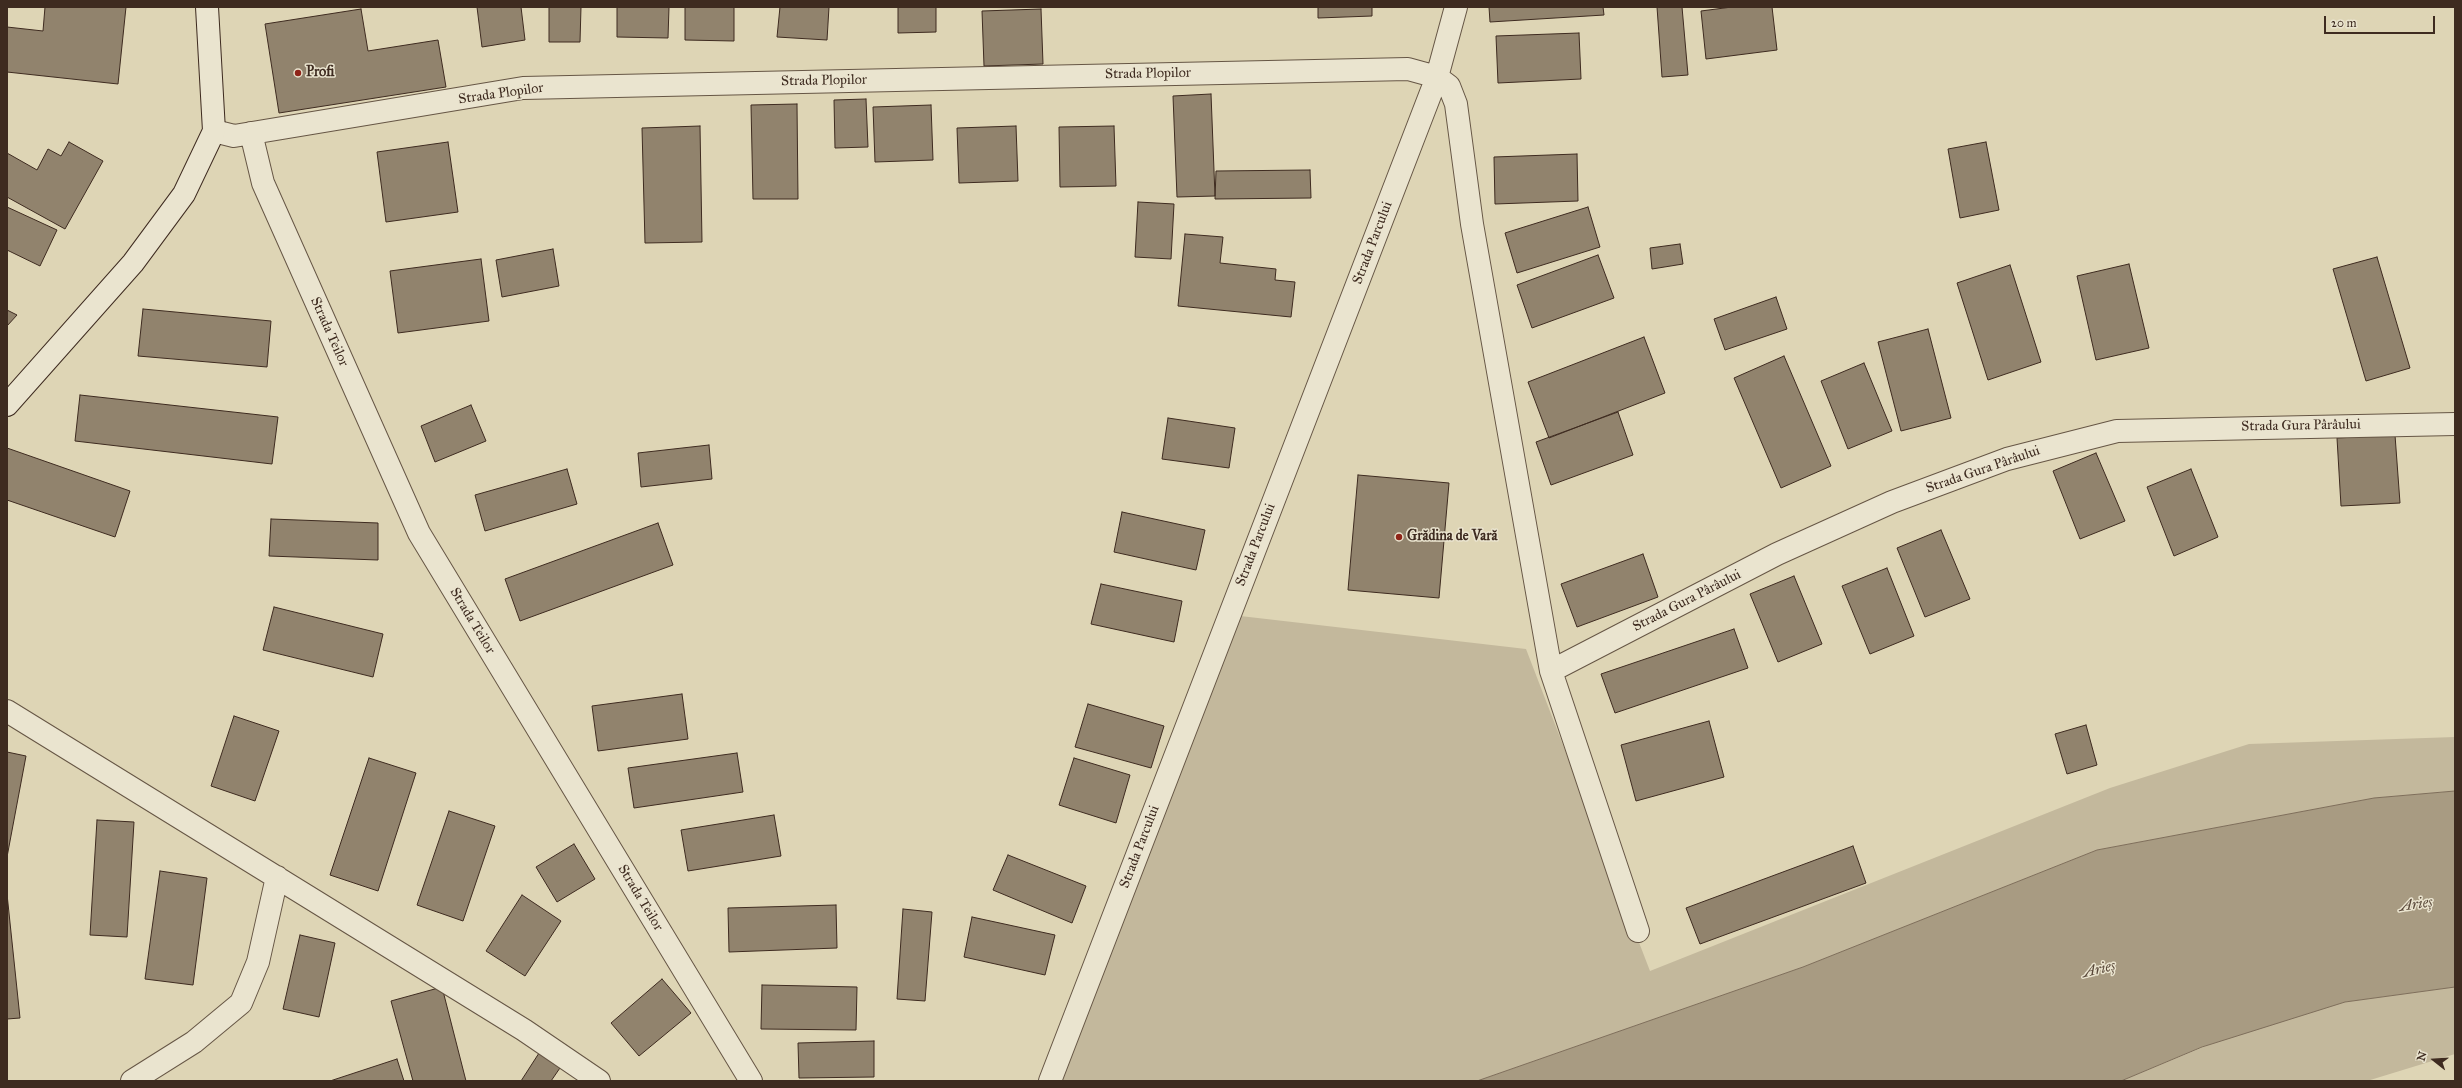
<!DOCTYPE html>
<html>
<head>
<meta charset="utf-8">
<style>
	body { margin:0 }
	#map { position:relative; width:2462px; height:1088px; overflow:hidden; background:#ded5b5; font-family:"IM FELL Great Primer",serif }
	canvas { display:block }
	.frame { position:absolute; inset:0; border:8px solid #3e2b20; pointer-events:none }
	.north { position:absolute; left:2414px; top:1040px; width:40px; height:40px; -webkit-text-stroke:3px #eae4cf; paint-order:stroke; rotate:287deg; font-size:11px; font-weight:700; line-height:16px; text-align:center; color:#3e2b20 }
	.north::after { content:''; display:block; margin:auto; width:14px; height:18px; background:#3e2b20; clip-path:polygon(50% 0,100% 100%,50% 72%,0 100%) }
	.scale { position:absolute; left:2324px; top:16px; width:111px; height:18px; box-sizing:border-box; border:2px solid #3e2b20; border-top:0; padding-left:5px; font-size:12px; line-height:14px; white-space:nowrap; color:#3e2b20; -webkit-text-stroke:3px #eae4cf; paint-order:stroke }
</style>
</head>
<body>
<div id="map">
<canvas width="2462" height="1088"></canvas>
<div class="frame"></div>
<div class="north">N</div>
<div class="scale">20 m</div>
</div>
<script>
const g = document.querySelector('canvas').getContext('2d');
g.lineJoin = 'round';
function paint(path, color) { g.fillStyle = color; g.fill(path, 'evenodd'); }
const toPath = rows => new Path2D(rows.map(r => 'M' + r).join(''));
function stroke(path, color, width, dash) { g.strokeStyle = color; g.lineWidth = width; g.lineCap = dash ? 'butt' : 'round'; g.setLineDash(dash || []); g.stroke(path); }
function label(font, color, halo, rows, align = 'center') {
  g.font = font + ' "IM FELL Great Primer",serif'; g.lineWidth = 3; g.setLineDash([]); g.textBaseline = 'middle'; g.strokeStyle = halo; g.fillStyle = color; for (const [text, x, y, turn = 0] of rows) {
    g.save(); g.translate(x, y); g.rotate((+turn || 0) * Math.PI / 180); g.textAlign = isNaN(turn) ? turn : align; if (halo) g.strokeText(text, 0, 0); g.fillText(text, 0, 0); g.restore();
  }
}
paint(toPath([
	[1223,614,1526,649,1650,971,2110,788,2249,744,2455,737,2455,791,2374,798,2097,850,1803,967,1477,1081,1039,1081],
	[2455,987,2455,1054,2367,1081,2121,1081,2235,1034,2345,1002]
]), '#c3b89c');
const water = toPath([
	[2455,791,2455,987,2345,1002,2202,1047,2121,1081,1477,1081,1803,967,2097,850,2374,798,2455,791]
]);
paint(water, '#a89b82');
stroke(water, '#7e6e5b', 1);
const building = toPath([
	[45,7,126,7,118,84,7,72,7,27,43,31,45,7],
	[477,7,521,7,525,40,482,47,477,7],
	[549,7,581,7,580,42,549,42,549,7],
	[617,7,669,7,668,38,617,37,617,7],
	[685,7,734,7,734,41,685,40,685,7],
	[780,7,829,7,827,40,777,37,780,7],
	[898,7,936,7,936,32,898,33,898,7],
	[1318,7,1372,7,1372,16,1318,18,1318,7],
	[1489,7,1603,7,1604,15,1490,22,1489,7],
	[1657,7,1682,7,1688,75,1662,77,1657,7],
	[1732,7,1772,7,1777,50,1706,59,1701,11,1732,7],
	[361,9,368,51,438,40,446,87,279,113,265,24,361,9],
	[1041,9,1043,64,984,66,982,11,1041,9],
	[1579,33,1581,79,1498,83,1496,36,1579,33],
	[1211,94,1215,196,1177,197,1173,96,1211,94],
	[866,99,868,147,835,148,834,100,866,99],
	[797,104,798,199,753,199,751,105,797,104],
	[931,105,933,160,875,162,873,107,931,105],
	[700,126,702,242,645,243,642,128,700,126],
	[1016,126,1018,181,959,183,957,128,1016,126],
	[1114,126,1116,186,1060,187,1059,127,1114,126],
	[69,142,103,161,65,229,7,197,7,153,37,170,48,149,61,156,69,142],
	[448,142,458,212,386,222,377,152,448,142],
	[1986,142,1999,210,1960,218,1948,149,1986,142],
	[1577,154,1578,201,1495,204,1494,157,1577,154],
	[1310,170,1311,198,1215,199,1216,171,1310,170],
	[1138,202,1174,204,1171,259,1135,257,1138,202],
	[7,207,57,230,40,266,7,250,7,207],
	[1588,207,1600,247,1517,273,1505,233,1588,207],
	[1185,234,1223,237,1220,263,1276,269,1275,280,1295,282,1291,317,1178,306,1185,234],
	[1680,244,1683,264,1652,269,1650,248,1680,244],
	[553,249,559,286,502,297,496,260,553,249],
	[1598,255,1614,298,1532,328,1517,285,1598,255],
	[2377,257,2410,368,2366,381,2333,269,2377,257],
	[481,259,489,321,398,333,390,271,481,259],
	[2129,264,2149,348,2096,360,2077,276,2129,264],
	[2010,265,2041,362,1988,380,1957,283,2010,265],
	[1776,297,1787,329,1725,350,1714,319,1776,297],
	[143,309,271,321,267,367,138,356,143,309],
	[7,310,17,315,7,326,7,310],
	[1928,329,1951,418,1901,431,1878,342,1928,329],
	[1644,337,1665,393,1549,438,1528,382,1644,337],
	[1784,356,1831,466,1781,488,1734,378,1784,356],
	[1864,363,1892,431,1848,449,1821,381,1864,363],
	[80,395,278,417,272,464,75,441,80,395],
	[471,405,486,441,435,462,421,426,471,405],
	[1618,412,1633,455,1551,485,1536,442,1618,412],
	[1168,418,1235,428,1229,468,1162,459,1168,418],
	[2395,435,2400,503,2341,506,2337,438,2395,435],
	[709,445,712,479,641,487,638,453,709,445],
	[7,448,130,491,115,537,7,500,7,448],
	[2096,453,2125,521,2080,539,2053,471,2096,453],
	[567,469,577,504,485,531,475,495,567,469],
	[2191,469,2218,537,2174,556,2147,487,2191,469],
	[1358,475,1449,483,1439,598,1348,590,1358,475],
	[1122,512,1205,530,1196,570,1114,552,1122,512],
	[271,519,378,523,378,560,269,556,271,519],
	[658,523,673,565,520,621,505,579,658,523],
	[1941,530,1970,599,1925,617,1897,548,1941,530],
	[1643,554,1658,597,1577,627,1561,584,1643,554],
	[1887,568,1914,636,1870,654,1842,586,1887,568],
	[1794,576,1822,644,1778,662,1750,594,1794,576],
	[1101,584,1182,601,1174,642,1091,624,1101,584],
	[274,607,383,634,373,677,263,650,274,607],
	[1734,629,1748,668,1615,713,1601,674,1734,629],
	[682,694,688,739,598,751,592,706,682,694],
	[1088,704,1164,726,1151,768,1075,747,1088,704],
	[234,716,279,731,255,801,211,786,234,716],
	[1709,721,1724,777,1636,801,1621,745,1709,721],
	[2086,725,2097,765,2067,774,2055,734,2086,725],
	[7,752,26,756,7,857,7,752],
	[737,753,743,792,634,808,628,768,737,753],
	[369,758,416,773,378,891,330,875,369,758],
	[1074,758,1130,775,1116,823,1059,805,1074,758],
	[449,811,495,826,463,921,417,905,449,811],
	[774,815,781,856,688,871,681,830,774,815],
	[97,820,134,822,127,937,90,935,97,820],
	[574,844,595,879,557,902,536,867,574,844],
	[1853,846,1866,883,1700,944,1686,908,1853,846],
	[1008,855,1086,886,1072,923,993,890,1008,855],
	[160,871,207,878,193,985,145,979,160,871],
	[7,894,20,1018,7,1019,7,894],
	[522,895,561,921,525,976,486,951,522,895],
	[836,905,837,948,729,952,728,908,836,905],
	[903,909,932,912,925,1001,897,999,903,909],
	[972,917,1055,935,1045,975,964,957,972,917],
	[300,935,335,943,319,1017,283,1009,300,935],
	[662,979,691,1013,639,1056,611,1023,662,979],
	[762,985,857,987,856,1030,761,1029,762,985],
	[442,987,466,1081,413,1081,391,1001,442,987],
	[874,1041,874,1077,799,1078,798,1043,874,1041],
	[541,1050,562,1065,551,1081,521,1081,541,1050],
	[397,1059,404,1081,330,1081,397,1059]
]);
paint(building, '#91836d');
stroke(building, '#3e2b20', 1);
const street = toPath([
	[214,131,234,136,523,88,1408,69,1437,77,1449,86,1456,104,1472,224,1551,671,1638,931],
	[251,133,263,183,419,533,751,1081],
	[1551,671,1777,554,1892,502,2007,459,2117,431,2455,424],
	[7,711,524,1030,599,1081],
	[132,1081,194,1042,241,1003,258,962,277,877],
	[1050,1081,1437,77,1456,7]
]);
const secondary = toPath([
	[7,405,133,263,184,194,214,131,207,7]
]);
stroke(street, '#665645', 24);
stroke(secondary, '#3e2b20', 24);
stroke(street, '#eae4cf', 22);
stroke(secondary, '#eae4cf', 22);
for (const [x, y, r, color] of [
	[298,73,4,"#8f2418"],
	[1399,537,4,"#8f2418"]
]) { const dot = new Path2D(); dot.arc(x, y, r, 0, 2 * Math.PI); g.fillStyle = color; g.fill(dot); stroke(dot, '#eae4cf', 1.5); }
label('bold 14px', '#3e2b20', '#eae4cf', [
	["Profi",306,73],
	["Grădina de Vară",1407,537]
], 'left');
label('14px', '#3e2b20', '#eae4cf', [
	["Strada Plopilor",1148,74,-1],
	["Strada Plopilor",824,81,-1],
	["Strada Plopilor",501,94,-8],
	["Strada Parcului",1373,243,-69],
	["Strada Teilor",329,332,66],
	["Strada Gura Pârâului",2301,426,-1],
	["Strada Gura Pârâului",1983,470,-19],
	["Strada Parcului",1256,545,-69],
	["Strada Gura Pârâului",1687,601,-27],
	["Strada Teilor",472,621,59],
	["Strada Parcului",1140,847,-69],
	["Strada Teilor",640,898,59]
]);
label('italic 15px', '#584738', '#eae4cf', [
	["Arieș",2416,905,-8],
	["Arieș",2099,970,-13]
]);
</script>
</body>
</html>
